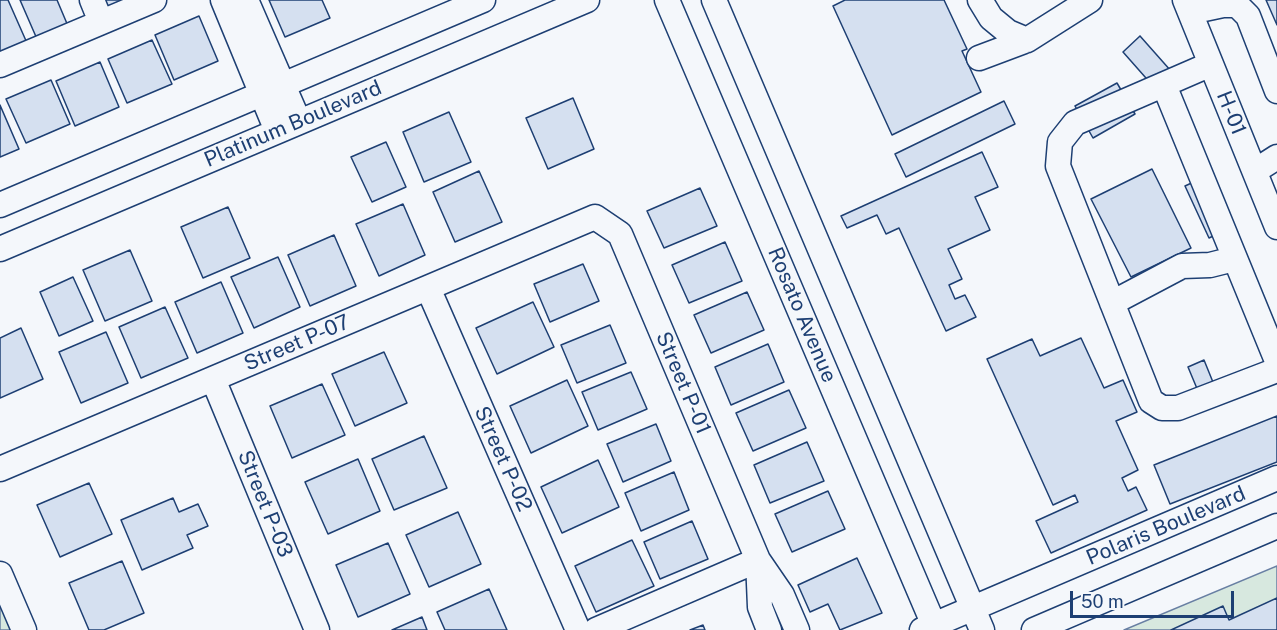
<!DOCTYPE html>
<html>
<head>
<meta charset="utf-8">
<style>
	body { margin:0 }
	#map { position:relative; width:1277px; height:630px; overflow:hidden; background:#f4f7fb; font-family:"Public Sans",sans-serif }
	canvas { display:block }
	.scale { position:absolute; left:1070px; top:591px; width:164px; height:27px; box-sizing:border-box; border:3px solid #1d3f73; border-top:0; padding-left:8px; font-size:18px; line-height:21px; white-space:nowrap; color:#1d3f73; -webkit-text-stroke:4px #f4f7fb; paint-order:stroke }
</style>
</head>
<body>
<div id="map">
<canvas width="1277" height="630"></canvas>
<div class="scale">50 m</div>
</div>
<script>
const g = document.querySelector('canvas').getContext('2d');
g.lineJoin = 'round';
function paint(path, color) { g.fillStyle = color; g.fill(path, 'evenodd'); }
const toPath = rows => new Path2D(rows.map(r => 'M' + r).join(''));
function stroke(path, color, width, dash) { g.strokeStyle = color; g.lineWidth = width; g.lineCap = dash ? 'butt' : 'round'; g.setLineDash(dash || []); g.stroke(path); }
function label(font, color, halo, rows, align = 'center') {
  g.font = font + ' "Public Sans",sans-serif'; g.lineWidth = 4.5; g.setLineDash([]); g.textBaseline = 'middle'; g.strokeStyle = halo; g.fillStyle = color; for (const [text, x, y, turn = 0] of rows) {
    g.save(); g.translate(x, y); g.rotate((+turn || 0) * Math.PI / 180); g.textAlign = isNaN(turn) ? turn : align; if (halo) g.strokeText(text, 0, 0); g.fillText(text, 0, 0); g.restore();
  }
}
const green = toPath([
	[1277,566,1277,630,1124,630,1277,566],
	[0,574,24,630,0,630,0,574]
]);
paint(green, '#d7e8df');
stroke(green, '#687fa3', 1.5);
const building = toPath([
	[0,0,8,0,27,43,0,54,0,0],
	[20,0,57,0,68,26,37,39,20,0],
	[103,0,131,0,107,10,103,0],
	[269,0,322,0,330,18,285,37,269,0],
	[845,0,944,0,967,49,962,51,981,92,892,135,833,6,845,0],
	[1266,0,1277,0,1277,25,1266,0],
	[199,16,218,61,174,80,155,35,199,16],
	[1140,36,1171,71,1153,86,1123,52,1140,36],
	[152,40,172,84,127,103,108,59,152,40],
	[100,62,119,107,75,126,56,81,100,62],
	[51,80,70,124,26,143,6,99,51,80],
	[1117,83,1135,114,1093,138,1075,106,1117,83],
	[573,98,594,149,548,169,526,118,573,98],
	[1004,101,1015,124,906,177,895,154,1004,101],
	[0,105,19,149,0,157,0,105],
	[449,112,471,162,424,182,403,132,449,112],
	[386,142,406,187,372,202,351,157,386,142],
	[982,152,998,187,975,197,990,230,948,249,962,279,949,285,955,299,965,295,976,317,946,331,899,228,886,234,877,215,847,228,841,216,982,152],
	[1152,169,1191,248,1131,277,1091,199,1152,169],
	[479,171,502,222,455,242,433,192,479,171],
	[1209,175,1233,227,1209,238,1185,186,1209,175],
	[700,188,717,226,664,248,647,211,700,188],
	[403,204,425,255,379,276,356,224,403,204],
	[228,207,250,258,203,278,181,227,228,207],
	[334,235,356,286,310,306,288,255,334,235],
	[725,242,742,281,689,303,672,265,725,242],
	[130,250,152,301,105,321,83,270,130,250],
	[278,257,300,307,254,328,231,277,278,257],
	[583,264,599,301,550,322,534,284,583,264],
	[73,277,93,321,59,336,40,292,73,277],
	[221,282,243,333,197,353,175,302,221,282],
	[747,292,764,330,711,353,694,315,747,292],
	[533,302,554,347,497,374,476,328,533,302],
	[165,307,188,358,141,378,119,327,165,307],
	[610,325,626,363,577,383,561,345,610,325],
	[21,328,43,379,0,398,0,338,21,328],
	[106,332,128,383,81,403,59,352,106,332],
	[1081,338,1104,388,1123,380,1137,412,1116,421,1138,470,1122,478,1128,491,1136,487,1147,510,1051,553,1036,521,1078,502,1075,495,1053,505,987,359,1032,339,1040,356,1081,338],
	[768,344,784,382,731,405,715,367,768,344],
	[384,352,407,403,355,426,332,374,384,352],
	[1204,360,1219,397,1203,403,1188,367,1204,360],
	[631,372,647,409,598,430,582,392,631,372],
	[567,380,588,426,531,453,510,406,567,380],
	[322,384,345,435,292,458,270,406,322,384],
	[789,390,806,428,753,451,736,413,789,390],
	[1277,416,1277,462,1170,504,1154,465,1277,416],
	[656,424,671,461,623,482,607,444,656,424],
	[424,436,447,488,394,510,372,459,424,436],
	[807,442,824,481,770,503,754,465,807,442],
	[358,459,380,511,328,534,305,482,358,459],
	[598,460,619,507,562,533,541,487,598,460],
	[674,472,689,510,641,531,625,493,674,472],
	[89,483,112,534,60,557,37,505,89,483],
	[828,491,845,529,792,552,775,514,828,491],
	[173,498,179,512,198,504,208,526,187,535,193,548,142,570,121,520,173,498],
	[458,512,481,564,429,587,406,535,458,512],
	[692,521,708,559,660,579,644,542,692,521],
	[632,540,654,586,596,612,575,566,632,540],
	[388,543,410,594,358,617,336,565,388,543],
	[857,558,882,613,840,630,828,604,810,612,798,585,857,558],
	[122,561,144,613,104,630,89,630,69,583,122,561],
	[489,589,507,630,445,630,437,612,489,589],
	[1277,598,1277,630,1171,630,1223,606,1229,620,1277,598],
	[422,617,427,630,392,630,422,617],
	[703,625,705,630,690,630,703,625]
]);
paint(building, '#d5e0f0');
stroke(building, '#1d3f73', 1.5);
const minor = toPath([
	[92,0,101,22],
	[223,0,277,131],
	[246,0,299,122],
	[667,0,936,630],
	[714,0,982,630],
	[980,0,991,18,1008,32,1027,40,1090,0],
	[1185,0,1277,227],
	[1190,12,1223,5,1237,5,1248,16,1277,91],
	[979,58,1027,40],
	[1211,64,1075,123,1060,142,1058,166,1151,401,1162,408,1178,408,1277,370],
	[0,65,154,0],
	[1164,85,1277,361],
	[1255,171,1277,157],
	[0,205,483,0],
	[0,249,587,0],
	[428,288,578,630],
	[1112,303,1182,266,1210,265,1234,259],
	[213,379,317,630],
	[0,469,595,217,620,234,758,560,782,595,797,630],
	[758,560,760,607,769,630],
	[0,574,24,630],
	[596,630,758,560],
	[922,630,1277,478],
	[1034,630,1277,526]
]);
stroke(minor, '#1d3f73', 27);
stroke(minor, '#f4f7fb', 24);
label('21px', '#1d3f73', '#f4f7fb', [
	["H-01",1231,113,68],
	["Platinum Boulevard",293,124,-23],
	["Rosato Avenue",802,315,67],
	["Street P-07",297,343,-23],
	["Street P-01",683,383,67],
	["Street P-02",503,459,66],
	["Street P-03",265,504,68],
	["Polaris Boulevard",1166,526,-23]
]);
</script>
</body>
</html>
